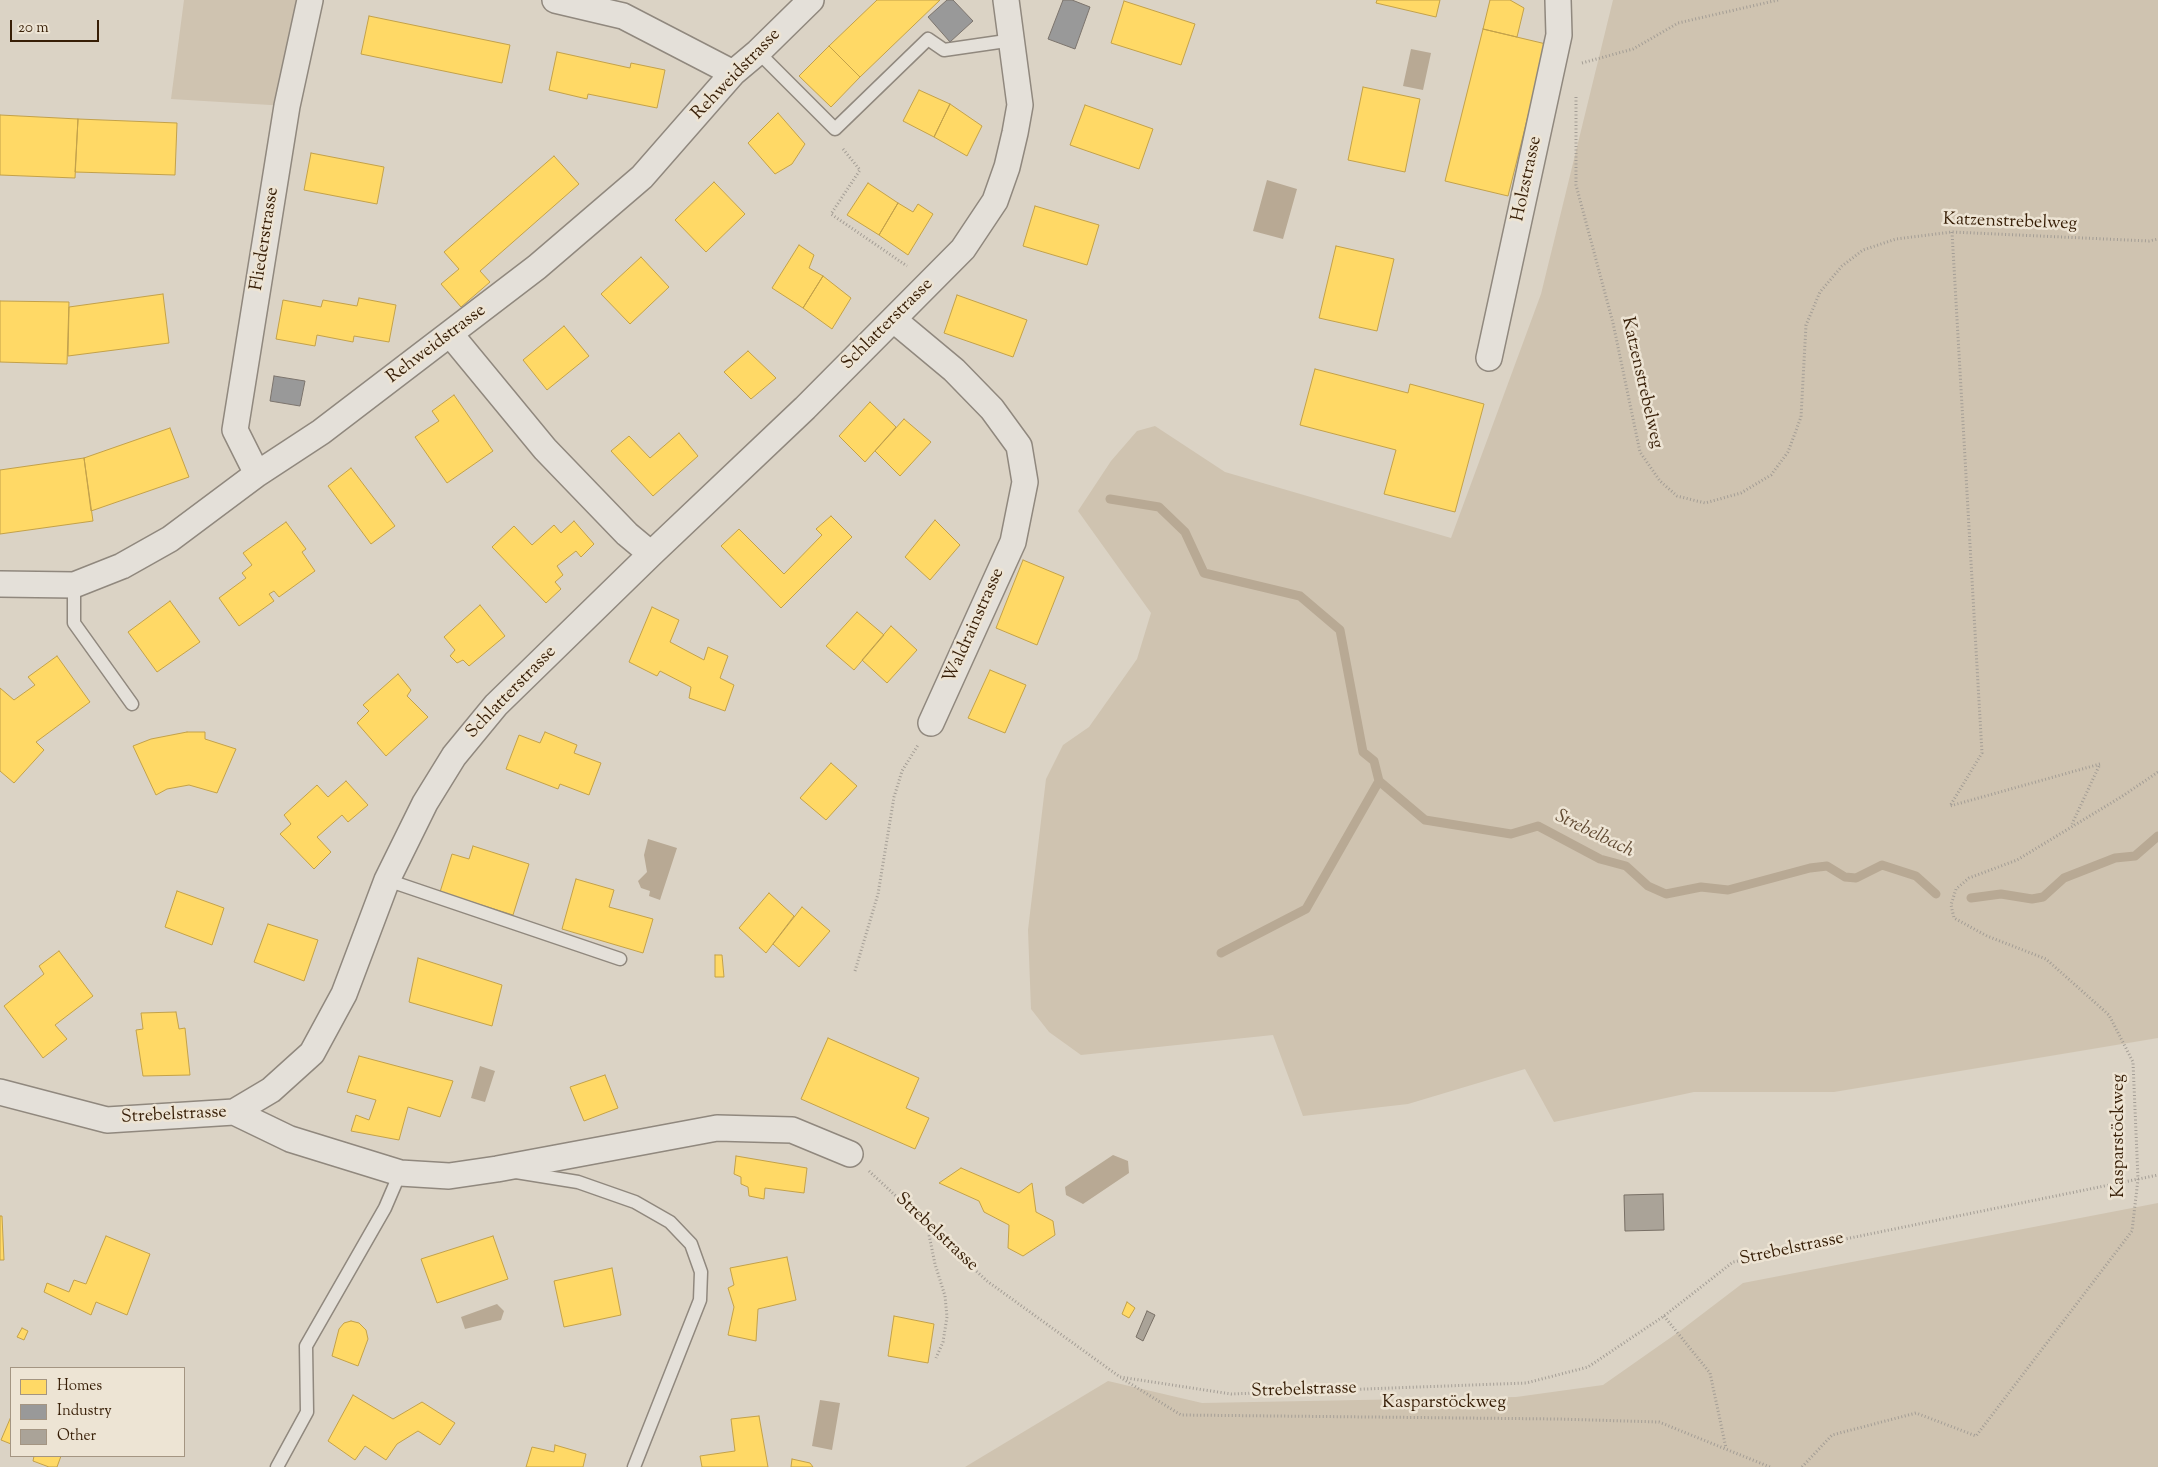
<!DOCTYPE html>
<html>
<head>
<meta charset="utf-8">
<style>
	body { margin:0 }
	#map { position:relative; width:2158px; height:1467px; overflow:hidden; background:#dbd3c5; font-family:"Sorts Mill Goudy",serif }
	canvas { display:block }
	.legend { position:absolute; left:10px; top:1367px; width:175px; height:90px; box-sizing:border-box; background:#ede4d4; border:1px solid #a49582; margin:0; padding:6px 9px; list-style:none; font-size:15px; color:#371e06 }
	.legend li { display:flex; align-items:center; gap:10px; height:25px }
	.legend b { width:25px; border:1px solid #a49582 }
	.scale { position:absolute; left:10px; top:20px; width:89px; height:22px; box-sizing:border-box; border:2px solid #371e06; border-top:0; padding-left:6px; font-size:15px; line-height:18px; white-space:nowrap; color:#371e06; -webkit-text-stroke:4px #ede4d4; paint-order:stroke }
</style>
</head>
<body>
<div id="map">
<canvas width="2158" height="1467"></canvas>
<ul class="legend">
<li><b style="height:14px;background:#ffd966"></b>Homes</li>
<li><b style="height:14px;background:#999"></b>Industry</li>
<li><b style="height:14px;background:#aaa398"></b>Other</li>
</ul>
<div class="scale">20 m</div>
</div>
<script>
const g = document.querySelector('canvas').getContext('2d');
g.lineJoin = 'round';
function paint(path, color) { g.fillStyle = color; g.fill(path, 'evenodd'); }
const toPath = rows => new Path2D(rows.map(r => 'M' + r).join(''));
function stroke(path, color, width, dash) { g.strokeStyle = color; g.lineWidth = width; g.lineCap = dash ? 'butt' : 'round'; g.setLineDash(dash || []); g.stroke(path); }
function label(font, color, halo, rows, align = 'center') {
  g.font = font + ' "Sorts Mill Goudy",serif'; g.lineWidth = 5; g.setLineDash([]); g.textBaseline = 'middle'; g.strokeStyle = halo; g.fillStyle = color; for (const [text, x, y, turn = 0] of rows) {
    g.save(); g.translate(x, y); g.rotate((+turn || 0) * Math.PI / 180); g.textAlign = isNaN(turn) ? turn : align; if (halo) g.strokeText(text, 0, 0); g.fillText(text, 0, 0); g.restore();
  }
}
paint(toPath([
	[184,0,310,0,287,106,171,99],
	[1613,0,2158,0,2158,1038,1834,1092,1694,1092,1554,1122,1525,1069,1408,1104,1303,1116,1273,1035,1081,1055,1049,1032,1031,1009,1028,930,1046,779,1063,745,1089,727,1137,659,1151,613,1078,511,1111,461,1137,431,1155,426,1225,472,1451,538,1541,294],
	[2158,1203,2158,1467,965,1467,1108,1381,1202,1403,1516,1397,1603,1385,1680,1331,1743,1283]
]), '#cfc3b0');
paint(toPath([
	[1411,49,1431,53,1423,90,1403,86],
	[1267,180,1297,189,1283,239,1253,231],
	[648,839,677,848,660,900,649,896,650,891,641,888,638,881,647,872,644,855],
	[480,1066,495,1071,485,1102,471,1098],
	[1113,1155,1128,1161,1129,1173,1083,1204,1066,1195,1065,1187],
	[497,1304,504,1311,501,1320,465,1329,461,1317],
	[820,1400,840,1403,832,1450,812,1446]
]), '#b8a994');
const homes = toPath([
	[877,0,940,0,860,77,829,46,877,0],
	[1377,0,1440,0,1436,17,1376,3,1377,0],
	[1490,0,1510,0,1524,8,1517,37,1483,29,1490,0],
	[1124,1,1195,24,1181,65,1111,43,1124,1],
	[369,16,510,45,502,83,361,54,369,16],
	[1483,29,1546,44,1508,196,1445,181,1483,29],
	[829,46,860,77,831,107,799,76,829,46],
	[557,52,630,68,631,63,665,70,657,108,588,94,587,99,549,90,557,52],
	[1363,87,1420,99,1405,172,1348,160,1363,87],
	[919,90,950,104,934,137,903,121,919,90],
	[950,104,982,126,967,156,934,137,950,104],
	[1085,105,1153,129,1139,169,1070,145,1085,105],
	[778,113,805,144,792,164,775,174,748,143,778,113],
	[0,115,78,119,75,178,0,175,0,115],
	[78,119,177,123,175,175,75,172,78,119],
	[311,153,384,167,377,204,304,190,311,153],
	[554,156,579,184,480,271,490,282,461,307,441,284,459,269,444,252,554,156],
	[714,182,745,214,706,252,675,220,714,182],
	[868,183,898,203,879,235,847,215,868,183],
	[898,203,913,212,918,204,933,214,908,255,879,235,898,203],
	[1035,206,1099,225,1087,265,1023,246,1035,206],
	[799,245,814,255,809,268,823,276,803,308,772,288,799,245],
	[1336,246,1394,259,1377,331,1319,318,1336,246],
	[641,257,669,287,630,324,601,294,641,257],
	[823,276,851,298,832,329,803,308,823,276],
	[163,294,169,343,68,356,69,307,163,294],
	[957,295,1027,320,1013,357,944,333,957,295],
	[359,298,396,305,389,342,354,336,353,342,317,335,315,346,276,339,283,300,321,307,323,300,357,306,359,298],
	[0,301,69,302,67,364,0,362,0,301],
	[564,326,589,356,547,390,523,360,564,326],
	[748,351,776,378,751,399,724,372,748,351],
	[1315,369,1408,393,1410,384,1484,404,1455,512,1384,494,1396,450,1300,425,1315,369],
	[454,395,493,451,447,483,415,437,439,421,432,411,454,395],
	[870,402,896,427,865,462,839,436,870,402],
	[904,419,931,442,900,476,875,451,904,419],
	[170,428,189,477,91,511,84,458,170,428],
	[679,433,698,456,653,496,611,451,629,436,650,458,679,433],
	[84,458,93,521,0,534,0,470,84,458],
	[351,468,395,526,371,544,328,486,351,468],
	[831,516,852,537,781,608,721,546,739,529,784,574,822,535,816,529,831,516],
	[935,520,960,545,930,580,905,557,935,520],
	[574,521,594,544,581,557,576,551,557,566,563,575,555,582,561,589,546,603,492,547,514,526,532,545,554,525,561,533,574,521],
	[286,522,306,549,302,552,315,571,279,597,274,591,269,594,274,601,239,626,219,598,246,578,242,573,252,565,243,553,286,522],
	[1023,560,1064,577,1037,645,996,628,1023,560],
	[170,601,200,642,157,672,128,632,170,601],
	[480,605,505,636,469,666,463,660,457,663,450,656,455,650,444,637,480,605],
	[652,607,679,620,670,642,704,660,708,647,728,656,720,678,734,685,725,711,689,698,691,687,660,671,657,676,629,662,652,607],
	[857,612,884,635,854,670,826,646,857,612],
	[891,626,917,650,887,683,862,660,891,626],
	[57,656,90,702,36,742,44,750,14,783,0,771,0,688,14,700,35,685,28,677,57,656],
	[990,670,1026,685,1005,733,968,718,990,670],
	[398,674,411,690,407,696,428,717,386,756,357,723,369,711,363,705,398,674],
	[187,732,205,732,205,739,236,749,217,793,189,785,167,789,156,795,133,746,151,739,187,732],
	[545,732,577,745,574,753,601,763,589,795,560,784,558,789,506,769,519,735,540,743,545,732],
	[831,763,857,786,826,820,800,798,831,763],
	[346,781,368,805,348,822,342,815,317,837,331,852,314,869,280,834,291,824,284,815,317,785,328,797,346,781],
	[473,846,529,864,513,915,440,892,452,854,469,859,473,846],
	[576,879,614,890,609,907,653,919,643,953,562,929,576,879],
	[177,891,224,908,212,945,165,927,177,891],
	[769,893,794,916,766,953,739,928,769,893],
	[802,907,830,931,799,967,773,944,802,907],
	[268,924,318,940,304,981,254,962,268,924],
	[59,951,93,996,55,1025,67,1039,43,1058,4,1006,44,974,39,966,59,951],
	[715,955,722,955,724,977,715,977,715,955],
	[418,958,502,985,492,1026,409,1002,418,958],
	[176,1012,179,1029,185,1028,190,1075,143,1076,136,1030,143,1029,141,1013,176,1012],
	[828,1038,919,1078,906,1108,929,1118,915,1149,801,1099,828,1038],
	[359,1056,453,1081,440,1117,408,1107,399,1140,351,1131,356,1115,369,1120,376,1100,347,1092,359,1056],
	[605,1075,618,1108,584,1121,570,1087,605,1075],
	[736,1156,807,1168,804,1193,765,1188,764,1199,749,1196,748,1187,741,1184,741,1177,734,1174,736,1156],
	[961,1168,1019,1193,1032,1183,1036,1212,1053,1221,1055,1235,1023,1256,1008,1248,1009,1225,984,1212,979,1201,939,1183,961,1168],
	[0,1216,2,1216,4,1260,0,1260,0,1216],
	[106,1236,150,1254,127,1315,96,1302,91,1315,44,1292,47,1283,69,1292,74,1280,86,1284,106,1236],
	[493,1236,508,1279,437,1303,421,1259,493,1236],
	[787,1257,796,1300,758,1309,756,1341,728,1335,734,1307,728,1288,734,1285,730,1268,787,1257],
	[612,1268,621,1315,564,1327,554,1281,612,1268],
	[1127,1302,1135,1308,1129,1318,1122,1314,1127,1302],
	[894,1316,934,1324,928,1363,888,1356,894,1316],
	[351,1321,359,1323,366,1330,368,1339,358,1366,332,1356,339,1329,344,1323,351,1321],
	[22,1328,28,1331,24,1340,17,1337,22,1328],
	[353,1395,393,1419,422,1402,455,1423,440,1445,418,1431,397,1444,386,1460,365,1446,355,1460,328,1441,353,1395],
	[759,1416,768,1467,702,1467,700,1456,735,1451,731,1419,759,1416],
	[10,1419,11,1420,11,1444,1,1440,10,1419],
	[555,1445,586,1454,583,1467,526,1467,532,1447,554,1452,555,1445],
	[34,1456,61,1456,57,1467,49,1467,33,1461,34,1456],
	[792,1459,810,1463,813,1467,791,1467,792,1459]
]);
paint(homes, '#ffd966');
stroke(homes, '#c3a149', 1);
const industry = toPath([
	[947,0,953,0,973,21,950,42,928,17,947,0],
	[1063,0,1072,0,1090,7,1075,49,1048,39,1063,0],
	[274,376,305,381,300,406,270,401,274,376]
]);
paint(industry, '#999');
stroke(industry, '#7c746d', 1);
stroke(toPath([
	[1110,499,1159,507,1185,532,1204,573,1300,596,1340,630,1363,752,1374,761,1379,781,1425,820,1511,834,1538,826,1600,859,1626,866,1648,886,1666,894,1701,887,1728,890,1810,868,1827,866,1845,877,1856,878,1882,865,1916,876,1936,894],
	[1971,898,2001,894,2032,899,2043,897,2064,878,2115,858,2135,856,2158,836],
	[1221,953,1306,909,1379,781]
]), '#b8a994', 9);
const building = toPath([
	[1663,1194,1664,1230,1625,1231,1624,1195,1663,1194],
	[1147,1311,1155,1315,1143,1341,1136,1337,1147,1311]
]);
paint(building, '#aaa398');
stroke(building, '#786f65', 1);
const service = toPath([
	[758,52,835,129,928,39,944,50,1013,40],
	[74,585,74,623,132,704],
	[387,880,620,959],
	[516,1172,578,1182,635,1202,670,1222,691,1244,701,1272,700,1300,634,1467],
	[277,1467,307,1412,306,1346,385,1208,400,1173]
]);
const minor = toPath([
	[555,0,623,16,733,73],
	[894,320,954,370,992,409,1019,446,1025,482,1013,542,931,723],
	[451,335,545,449,627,534,651,554],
	[1489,358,1559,35,1558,0],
	[257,474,235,430,287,106,310,0],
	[0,584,74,585,122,566,170,539,257,474,321,432,537,267,642,177,733,73,758,52,811,0],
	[0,1092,107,1120,234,1112,290,1139,400,1173,449,1176,497,1169,717,1128,792,1130,850,1154],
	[234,1112,271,1090,312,1053,344,994,387,880,425,803,454,756,496,705,651,554,805,408,963,249,995,201,1007,167,1015,133,1020,105,1006,0]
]);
stroke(service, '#90887e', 15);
stroke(minor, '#90887e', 28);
stroke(toPath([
	[1582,63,1633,49,1678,23,1778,0],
	[1576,97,1576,185,1613,323,1640,452,1660,481,1677,496,1705,503,1741,493,1771,475,1788,452,1801,417,1806,325,1820,292,1842,266,1863,250,1896,239,1952,232,2149,241,2158,239],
	[843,149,860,170,831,214,907,266],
	[1952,232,1982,753,1950,806,2100,764,2072,824],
	[855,971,878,894,894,797,902,771,918,745],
	[869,1171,987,1281,1120,1377,1231,1394,1526,1383,1588,1367,1664,1316,1733,1262,2158,1175],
	[927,1225,935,1264,945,1296,947,1317,943,1342,936,1358],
	[1664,1316,1710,1373,1726,1448],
	[1123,1379,1181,1415,1558,1419,1659,1422,1770,1467],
	[1802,1467,1832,1435,1916,1413,1976,1436,2132,1231,2138,1179,2133,1062,2109,1015,2046,959,1987,936,1954,918,1951,905,1956,889,1969,878,2017,860,2121,797,2158,772]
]), '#a39d95', 3, [1, 2.5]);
stroke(service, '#e4e0d9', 12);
stroke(minor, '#e4e0d9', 25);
label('18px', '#371e06', '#ede4d4', [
	["Rehweidstrasse",737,75,-46],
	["Holzstrasse",1528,179,-78],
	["Katzenstrebelweg",2010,223,2],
	["Fliederstrasse",266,239,-81],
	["Schlatterstrasse",888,325,-45],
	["Rehweidstrasse",437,345,-37],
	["Katzenstrebelweg",1641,383,77],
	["Waldrainstrasse",975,626,-66],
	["Schlatterstrasse",512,693,-46],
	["Strebelstrasse",174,1116,-3],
	["Kasparstöckweg",2120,1136,-90],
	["Strebelstrasse",936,1233,43],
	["Strebelstrasse",1792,1250,-12],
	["Strebelstrasse",1304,1391,-2],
	["Kasparstöckweg",1444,1404]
]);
label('italic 19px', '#5f4830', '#ede4d4', [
	["Strebelbach",1594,835,26]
]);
</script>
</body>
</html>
